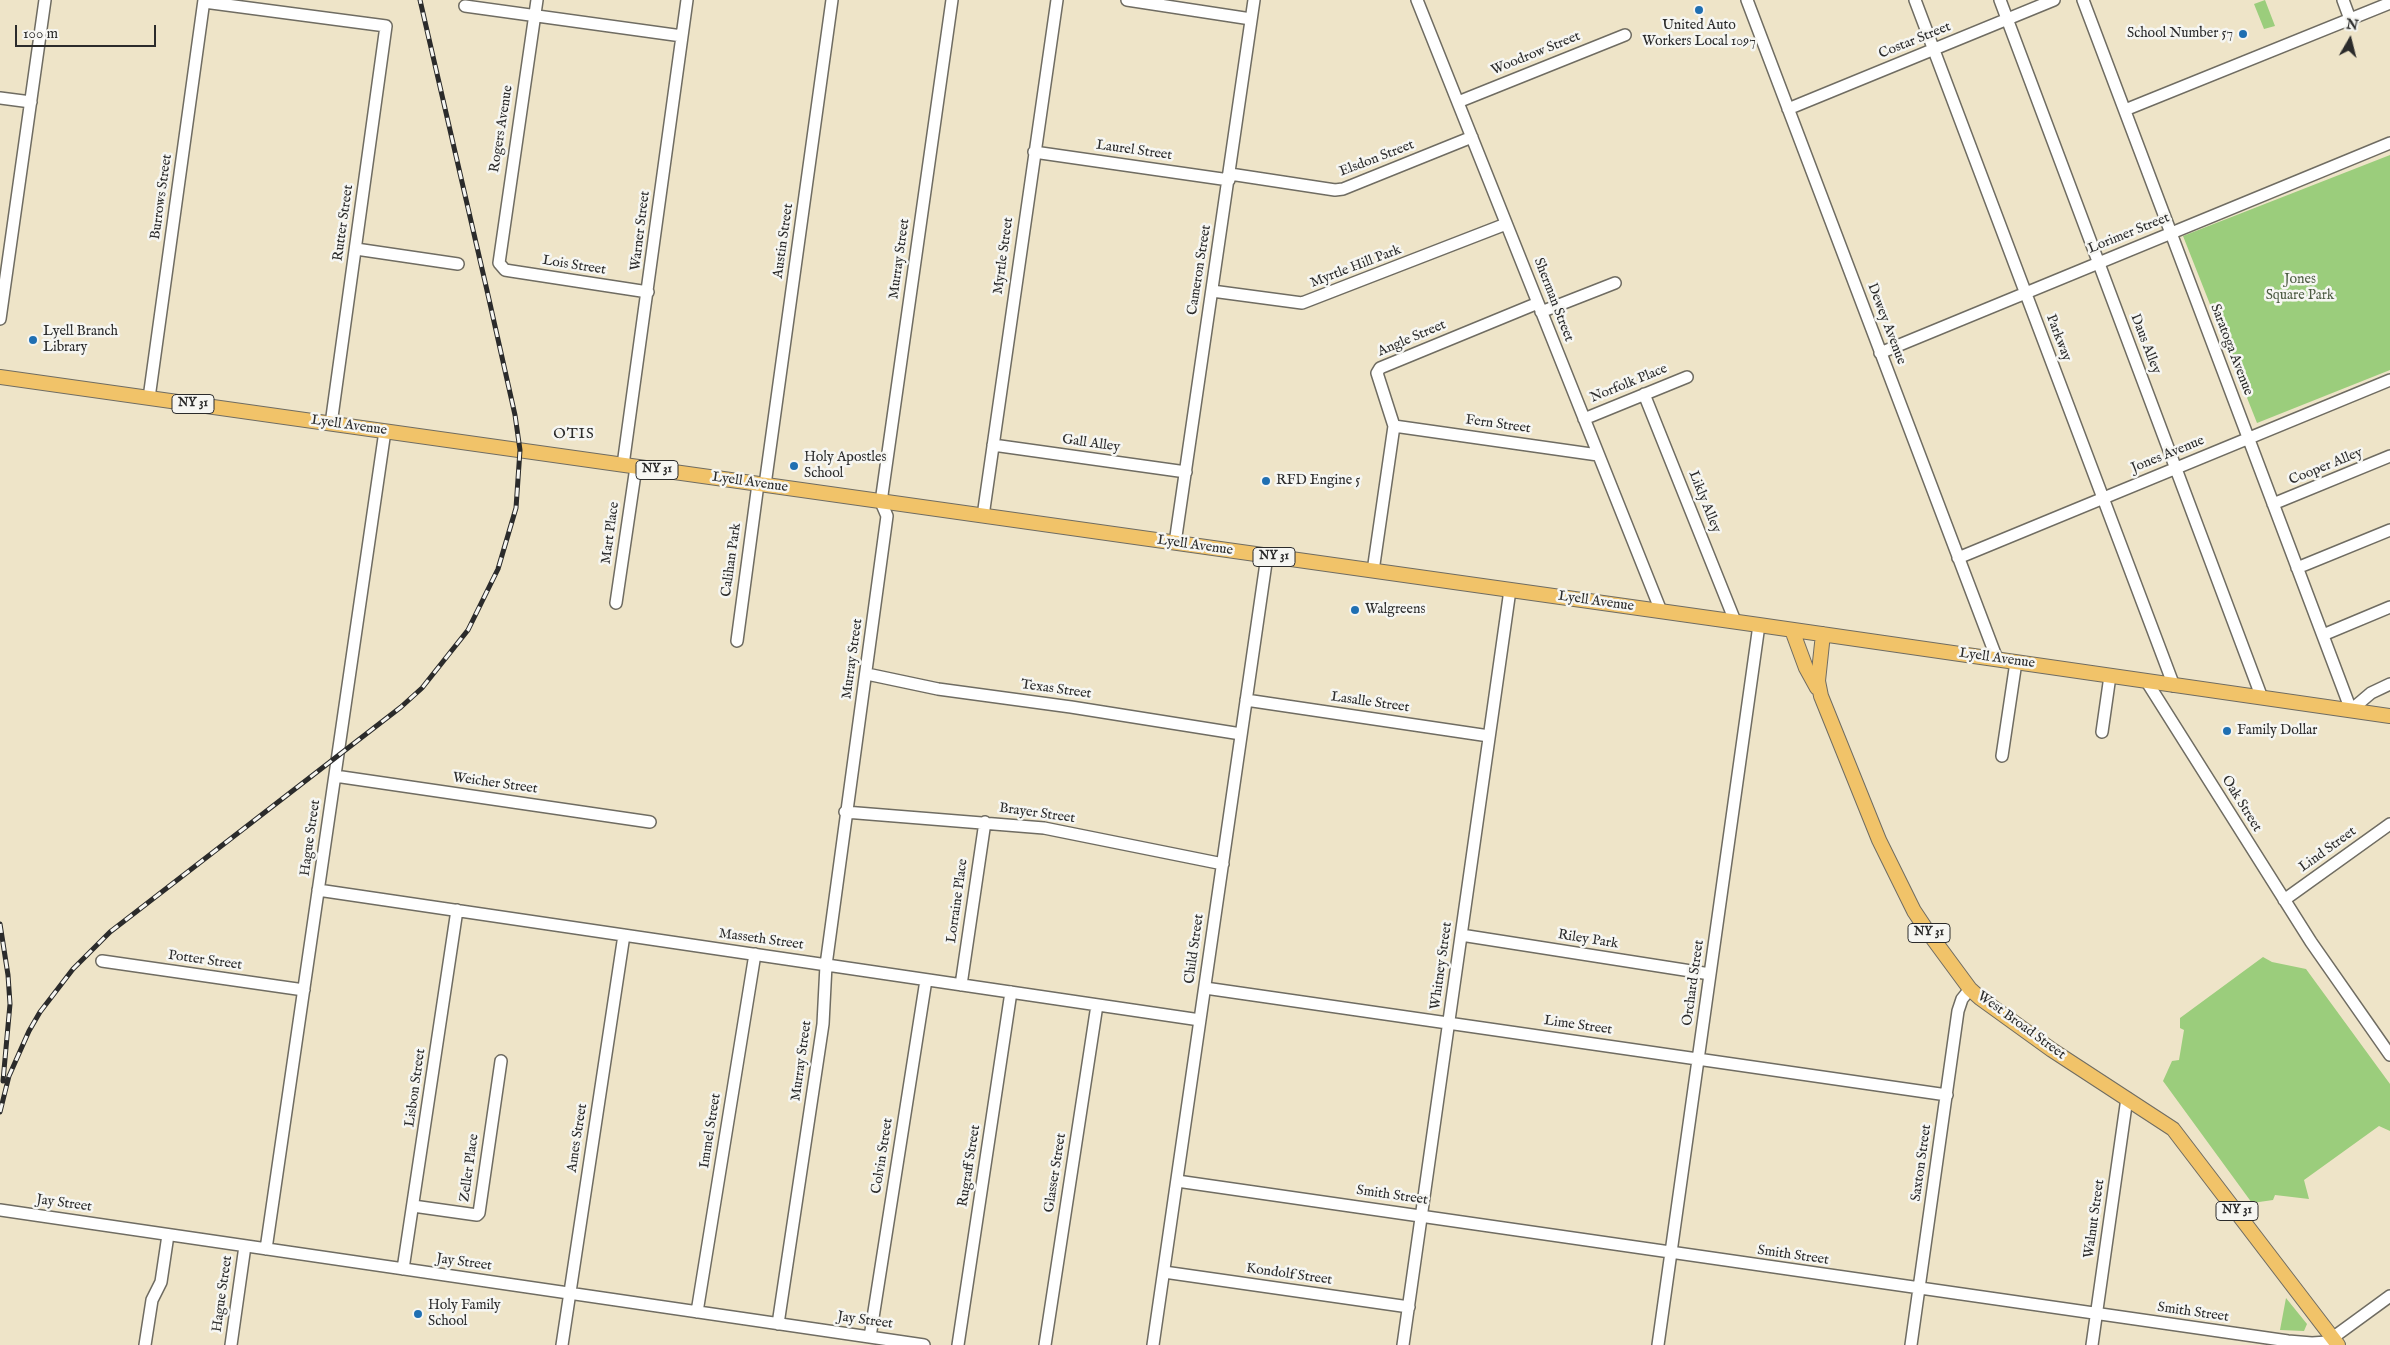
<!DOCTYPE html>
<html>
<head>
<meta charset="utf-8">
<style>
	body { margin:0 }
	#map { position:relative; width:2390px; height:1345px; overflow:hidden; background:#eee4c8; font-family:"IM FELL English",serif }
	canvas { display:block }
	.north { position:absolute; left:2325px; top:15px; width:50px; height:50px; -webkit-text-stroke:4px #f6f6f2; paint-order:stroke; rotate:8deg; font-size:14px; font-weight:700; line-height:20px; text-align:center; color:#2b2b2b }
	.north::after { content:''; display:block; margin:auto; width:18px; height:22px; background:#2b2b2b; clip-path:polygon(50% 0,100% 100%,50% 72%,0 100%) }
	.scale { position:absolute; left:15px; top:25px; width:141px; height:22px; box-sizing:border-box; border:2px solid #2b2b2b; border-top:0; padding-left:6px; font-size:15px; line-height:18px; white-space:nowrap; color:#2b2b2b; -webkit-text-stroke:4px #f6f6f2; paint-order:stroke }
</style>
</head>
<body>
<div id="map">
<canvas width="2390" height="1345"></canvas>
<div class="north">N</div>
<div class="scale">100 m</div>
</div>
<script>
const g = document.querySelector('canvas').getContext('2d');
g.lineJoin = 'round';
function paint(path, color) { g.fillStyle = color; g.fill(path, 'evenodd'); }
const toPath = rows => new Path2D(rows.map(r => 'M' + r).join(''));
function stroke(path, color, width, dash) { g.strokeStyle = color; g.lineWidth = width; g.lineCap = dash ? 'butt' : 'round'; g.setLineDash(dash || []); g.stroke(path); }
function label(font, color, halo, rows, align = 'center') {
  g.font = font + ' "IM FELL English",serif'; g.lineWidth = 5; g.setLineDash([]); g.textBaseline = 'middle'; g.strokeStyle = halo; g.fillStyle = color; for (const [text, x, y, turn = 0] of rows) {
    g.save(); g.translate(x, y); g.rotate((+turn || 0) * Math.PI / 180); g.textAlign = isNaN(turn) ? turn : align; if (halo) g.strokeText(text, 0, 0); g.fillText(text, 0, 0); g.restore();
  }
}
paint(toPath([
	[2265,0,2275,26,2264,29,2254,4],
	[2390,155,2390,370,2257,423,2183,236],
	[2263,957,2272,962,2306,969,2390,1084,2390,1131,2379,1126,2304,1180,2309,1199,2275,1195,2273,1200,2252,1203,2163,1081,2172,1061,2179,1060,2184,1030,2180,1028,2180,1018],
	[2286,1298,2307,1324,2304,1331,2280,1330]
]), '#9bcd7c');
const minor = toPath([
	[537,0,499,263,505,270,511,271,648,292],
	[1127,0,1251,19],
	[1417,0,1661,611],
	[1747,0,1997,659],
	[1915,0,2174,686],
	[2000,0,2262,698],
	[2083,0,2351,710,2371,693,2390,684],
	[2343,0,2350,19],
	[204,2,386,26,331,424],
	[465,6,682,36],
	[0,98,31,102],
	[1458,102,1625,35],
	[1788,109,2054,0],
	[2125,110,2390,3],
	[1034,152,1229,180],
	[1230,174,1335,190,1343,189,1472,137],
	[356,249,458,264],
	[1212,291,1302,303,1506,224],
	[1541,312,1615,283],
	[0,319,45,0],
	[1880,353,2390,143],
	[1644,394,1735,621],
	[149,398,204,0],
	[1584,419,1687,377],
	[1394,426,1598,455],
	[993,445,1186,472],
	[623,465,687,0],
	[765,485,832,0],
	[2273,504,2390,456],
	[983,516,1057,0],
	[1175,543,1254,0],
	[1958,558,2390,380],
	[2297,568,2390,530],
	[1373,571,1394,426,1377,373,1380,368,1538,303],
	[616,603,636,467],
	[2323,635,2390,607],
	[737,641,758,484],
	[867,674,938,689,1071,707,1241,734],
	[2147,682,2311,942,2390,1055],
	[1246,700,1489,736],
	[2102,732,2110,676],
	[2002,756,2016,662],
	[335,776,650,822],
	[845,812,1044,828,1223,864],
	[318,890,1200,1020],
	[2284,900,2390,824],
	[1461,935,1710,974],
	[102,961,304,990],
	[961,985,985,822],
	[1205,988,1947,1095],
	[1177,1181,2288,1341,2312,1343,2327,1342,2390,1296],
	[413,1206,477,1215,479,1213,501,1061],
	[0,1210,924,1345],
	[266,1249,385,431],
	[403,1269,457,910],
	[1164,1272,1409,1307],
	[697,1312,755,954],
	[778,1324,823,1024,826,965,887,516,881,502,952,0],
	[870,1337,926,980],
	[145,1345,152,1300,161,1282,168,1235],
	[231,1345,245,1246],
	[562,1345,624,935],
	[958,1345,1011,992],
	[1045,1345,1097,1005],
	[1153,1345,1267,556],
	[1403,1345,1510,590],
	[1658,1345,1759,625],
	[1911,1345,1958,1011,1962,999,1970,989],
	[2092,1345,2127,1098]
]);
const major = toPath([
	[0,377,1759,625,2390,716],
	[1792,630,1806,668,1817,688],
	[1823,634,1818,681,1821,696,1879,840,1914,911,1928,932,1970,989,1980,998,2052,1050,2173,1129,2338,1345]
]);
stroke(minor, '#6f6c62', 14);
stroke(major, '#6f6c62', 16);
stroke(minor, '#fff', 11);
stroke(major, '#f1c369', 14);
const rail = toPath([
	[0,924,8,975,10,1004,3,1081],
	[0,1112,9,1076,29,1031,40,1012,73,969,110,932,401,707,422,688,468,630,498,569,516,508,520,450,515,415,486,286,420,0]
]);
stroke(rail, '#2b2b2b', 5);
stroke(rail, '#f6f6f2', 3, [9]);
for (const [x, y, r, color] of [
	[1699,10,5,"#1f6fb2"],
	[2243,34,5,"#1f6fb2"],
	[33,340,5,"#1f6fb2"],
	[794,466,5,"#1f6fb2"],
	[1266,481,5,"#1f6fb2"],
	[1355,610,5,"#1f6fb2"],
	[2227,731,5,"#1f6fb2"],
	[418,1314,5,"#1f6fb2"]
]) { const dot = new Path2D(); dot.arc(x, y, r, 0, 2 * Math.PI); g.fillStyle = color; g.fill(dot); stroke(dot, '#f6f6f2', 2); }
for (const [x, y, w] of [
	[193,404,42],
	[657,470,42],
	[1274,557,42],
	[1929,933,42],
	[2237,1211,42]
]) { const box = new Path2D(); box.roundRect(x - w / 2, y - 9.5, w, 19, 4); g.fillStyle = '#f6f6f2'; g.fill(box); stroke(box, '#2b2b2b', 1); }
label('bold 12px', '#2b2b2b', null, [
	["NY 31",193,404],
	["NY 31",657,470],
	["NY 31",1274,557],
	["NY 31",1929,933],
	["NY 31",2237,1211]
]);
label('14px', '#2b2b2b', '#f6f6f2', [
	["United Auto",1699,26,"center"],
	["Workers Local 1097",1699,42,"center"],
	["School Number 57",2233,34,"right"],
	["Lyell Branch",43,332],
	["Library",43,348],
	["Holy Apostles",804,458],
	["School",804,474],
	["RFD Engine 5",1276,481],
	["Walgreens",1365,610],
	["Family Dollar",2237,731],
	["Holy Family",428,1306],
	["School",428,1322]
], 'left');
label('14px', '#2b2b2b', '#f6f6f2', [
	["Costar Street",1915,41,-22],
	["Woodrow Street",1536,54,-22],
	["Rogers Avenue",502,129,-81],
	["Laurel Street",1134,151,8],
	["Elsdon Street",1377,159,-21],
	["Burrows Street",162,197,-82],
	["Rutter Street",344,223,-82],
	["Warner Street",641,231,-83],
	["Lorimer Street",2129,234,-22],
	["Austin Street",784,241,-82],
	["Myrtle Street",1004,256,-82],
	["Murray Street",900,259,-82],
	["Lois Street",574,266,9],
	["Myrtle Hill Park",1356,267,-21],
	["Cameron Street",1200,270,-81],
	["Sherman Street",1553,300,69],
	["Dewey Avenue",1886,324,69],
	["Parkway",2058,338,69],
	["Angle Street",1412,339,-23],
	["Daus Alley",2145,344,69],
	["Saratoga Avenue",2231,350,69],
	["Norfolk Place",1629,384,-22],
	["Fern Street",1498,425,8],
	["Lyell Avenue",349,426,8],
	["Gall Alley",1091,444,8],
	["Jones Avenue",2168,455,-22],
	["Cooper Alley",2326,467,-22],
	["Lyell Avenue",750,483,8],
	["Likly Alley",1704,502,68],
	["Mart Place",611,533,-82],
	["Lyell Avenue",1195,546,8],
	["Calihan Park",732,560,-82],
	["Lyell Avenue",1596,602,8],
	["Murray Street",853,659,-82],
	["Lyell Avenue",1997,659,8],
	["Texas Street",1056,690,8],
	["Lasalle Street",1370,703,8],
	["Weicher Street",495,784,8],
	["Oak Street",2241,804,58],
	["Brayer Street",1037,814,8],
	["Hague Street",311,838,-82],
	["Lind Street",2328,850,-36],
	["Lorraine Place",958,901,-82],
	["Masseth Street",761,940,8],
	["Riley Park",1588,940,9],
	["Child Street",1195,949,-82],
	["Potter Street",205,961,8],
	["Whitney Street",1442,966,-82],
	["Orchard Street",1694,983,-82],
	["Lime Street",1578,1026,8],
	["West Broad Street",2021,1026,36],
	["Murray Street",802,1061,-82],
	["Lisbon Street",416,1088,-82],
	["Immel Street",711,1131,-81],
	["Ames Street",578,1138,-81],
	["Colvin Street",883,1156,-81],
	["Saxton Street",1922,1163,-82],
	["Rugraff Street",970,1166,-81],
	["Zeller Place",470,1168,-82],
	["Glasser Street",1056,1173,-81],
	["Smith Street",1392,1196,8],
	["Jay Street",64,1204,8],
	["Walnut Street",2095,1219,-82],
	["Smith Street",1793,1256,8],
	["Jay Street",464,1263,8],
	["Kondolf Street",1289,1275,8],
	["Hague Street",223,1294,-82],
	["Smith Street",2193,1313,8],
	["Jay Street",865,1321,8]
]);
label('14px', '#4d5c43', '#f6f6f2', [
	["Jones",2300,280],
	["Square Park",2300,296]
]);
g.letterSpacing = '1px';
label('15px', '#2b2b2b', '#f6f6f2', [
	["OTIS",574,435]
]);
g.letterSpacing = '0px';
</script>
</body>
</html>
